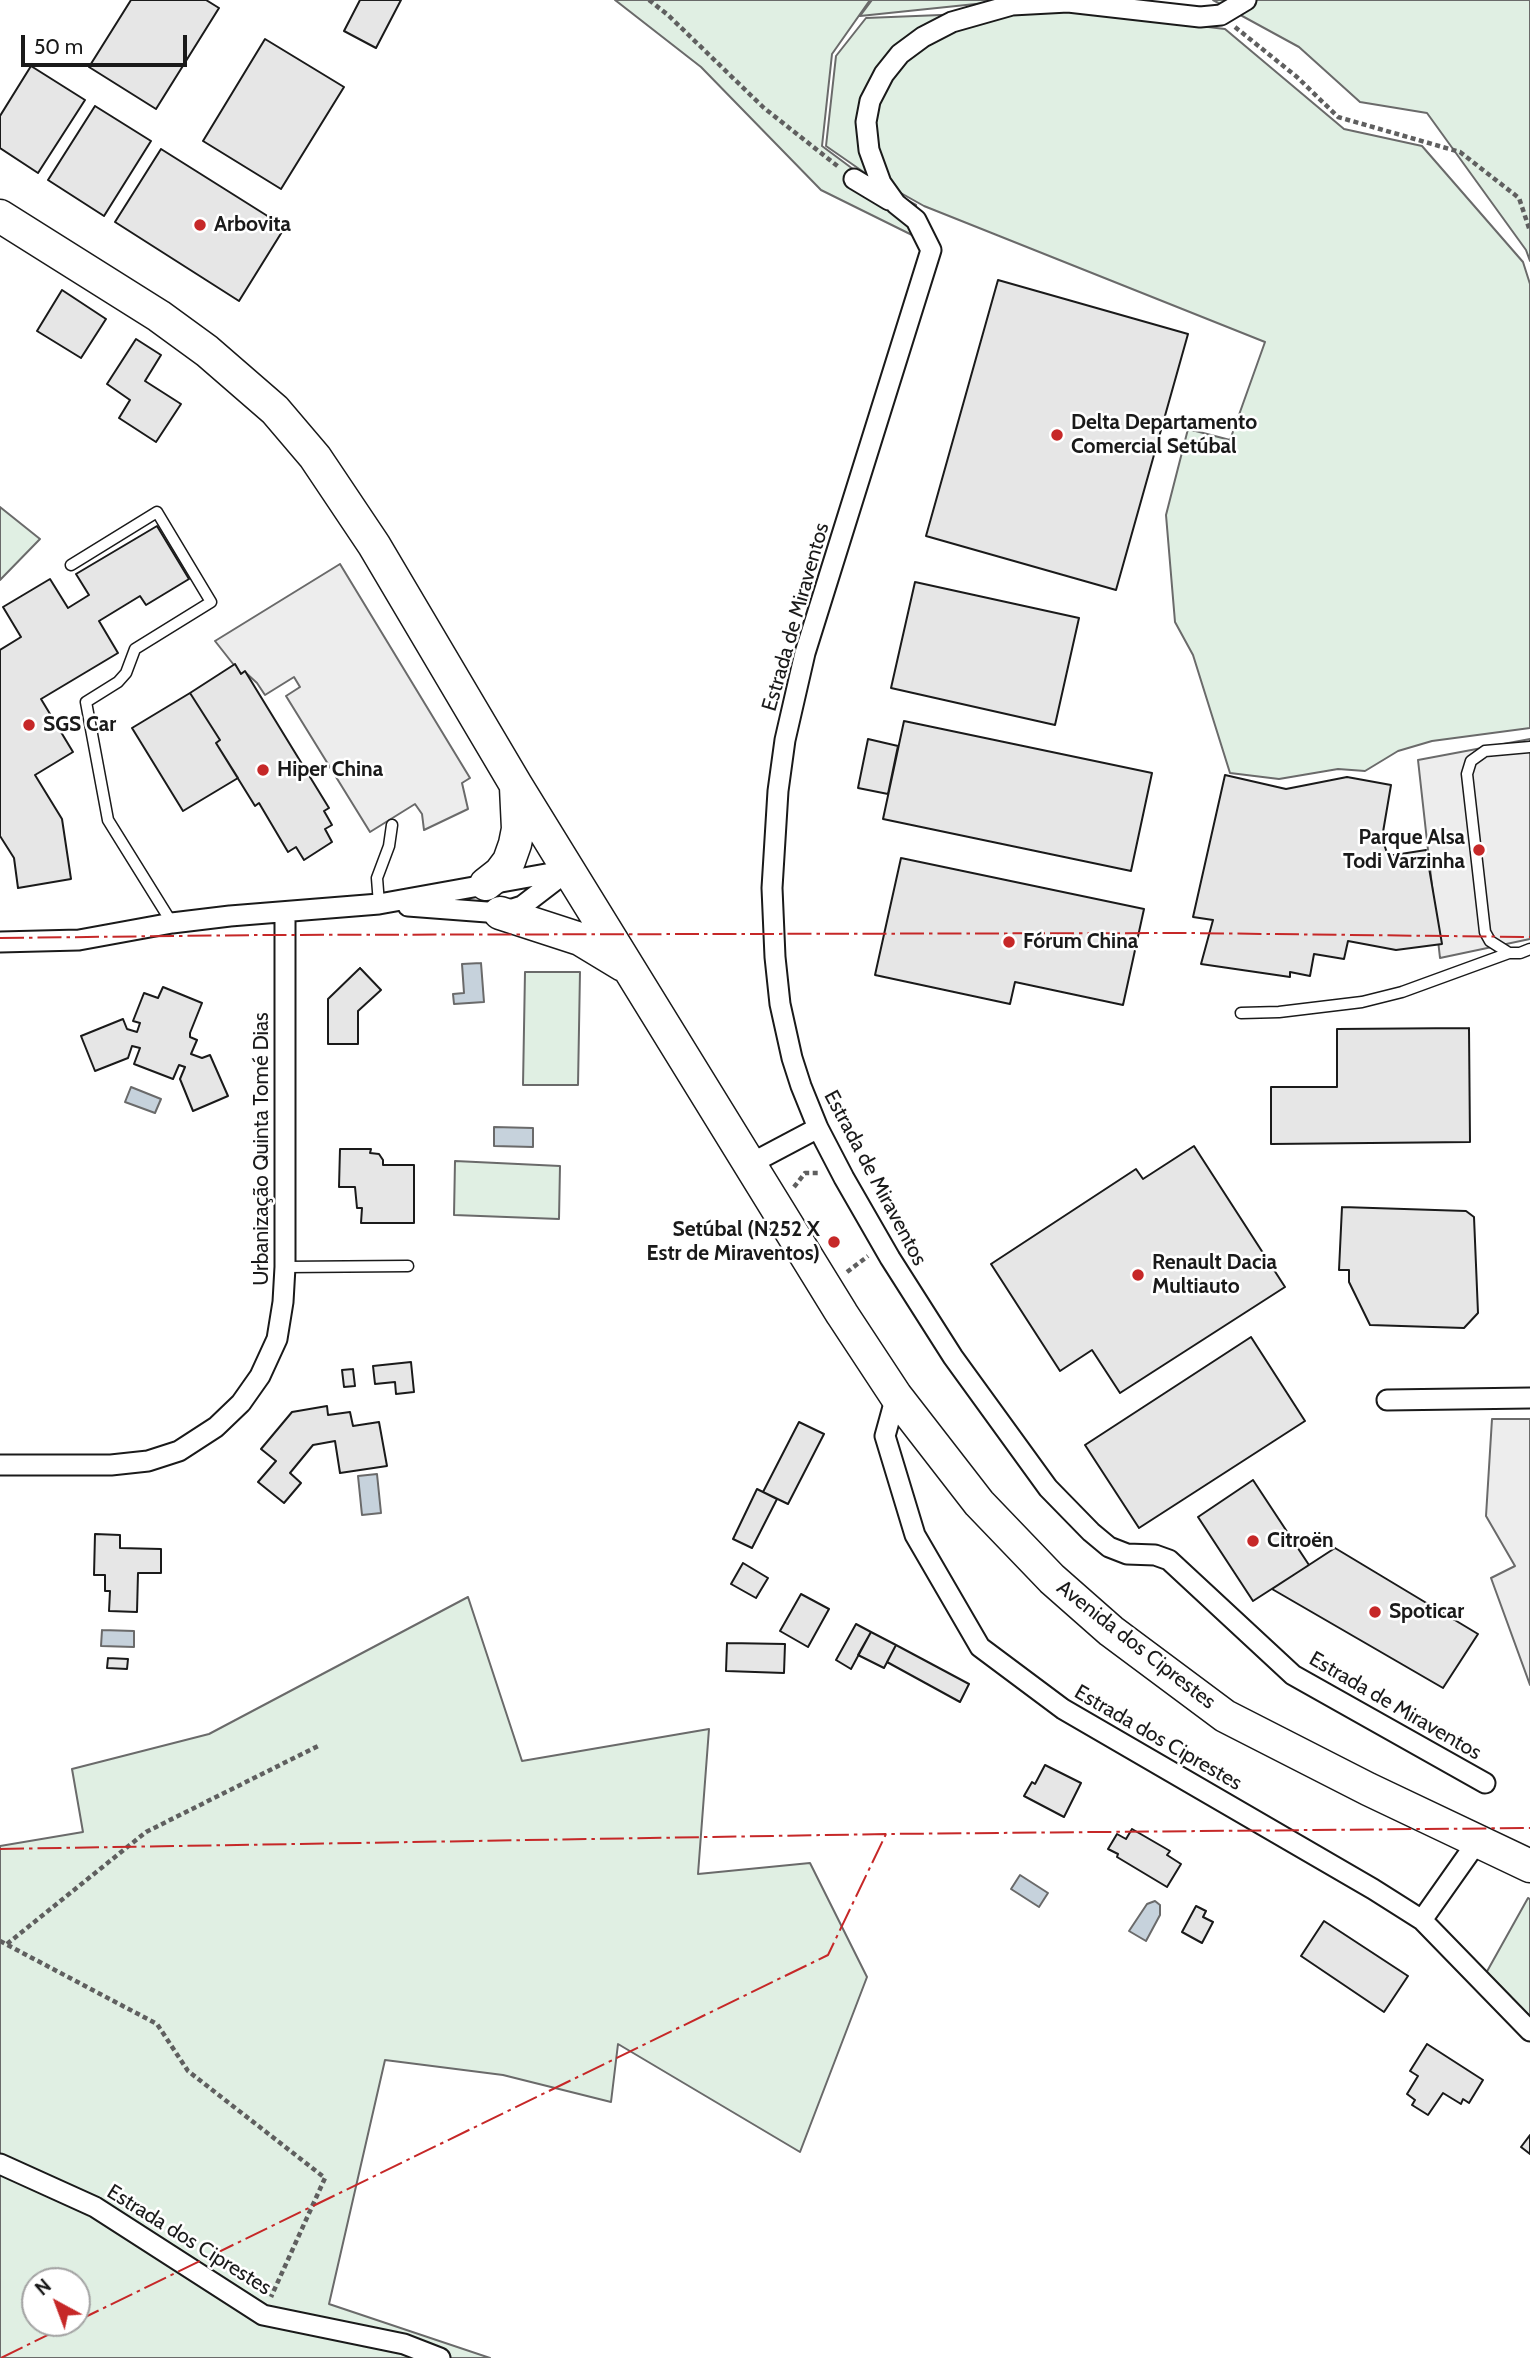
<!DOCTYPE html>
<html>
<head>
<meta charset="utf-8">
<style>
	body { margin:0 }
	#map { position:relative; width:1530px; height:2358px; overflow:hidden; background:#fff; font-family:Cabin,sans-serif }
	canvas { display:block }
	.north { position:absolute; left:21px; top:2267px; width:70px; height:70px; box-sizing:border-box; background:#fff; border:2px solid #a3a3a3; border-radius:50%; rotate:319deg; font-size:19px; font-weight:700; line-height:28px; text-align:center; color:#1a1a1a }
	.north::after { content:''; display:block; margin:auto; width:24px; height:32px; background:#c62828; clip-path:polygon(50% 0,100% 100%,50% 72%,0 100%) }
	.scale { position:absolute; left:21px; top:35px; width:166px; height:32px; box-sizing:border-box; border:4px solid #1a1a1a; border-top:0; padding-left:9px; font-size:21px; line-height:24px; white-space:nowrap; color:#1a1a1a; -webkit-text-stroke:5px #fff; paint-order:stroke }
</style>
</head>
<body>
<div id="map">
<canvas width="1530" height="2358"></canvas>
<div class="north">N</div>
<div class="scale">50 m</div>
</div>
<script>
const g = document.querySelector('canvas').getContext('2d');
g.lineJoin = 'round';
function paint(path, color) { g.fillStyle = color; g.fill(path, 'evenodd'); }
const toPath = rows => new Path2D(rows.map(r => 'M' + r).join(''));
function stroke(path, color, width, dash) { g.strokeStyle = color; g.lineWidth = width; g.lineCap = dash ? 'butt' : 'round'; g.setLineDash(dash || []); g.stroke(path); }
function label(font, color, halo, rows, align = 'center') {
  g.font = font + ' Cabin,sans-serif'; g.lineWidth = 5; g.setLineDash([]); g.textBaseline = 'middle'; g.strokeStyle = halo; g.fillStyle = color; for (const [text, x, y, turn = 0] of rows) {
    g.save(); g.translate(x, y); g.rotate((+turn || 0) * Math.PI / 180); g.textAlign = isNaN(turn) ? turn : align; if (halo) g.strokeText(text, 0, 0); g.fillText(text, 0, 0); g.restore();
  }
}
const green = toPath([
	[615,0,870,0,832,54,822,146,861,175,916,205,912,235,821,190,701,67,615,0],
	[872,0,1014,0,860,16,872,0],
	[1213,0,1530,0,1530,261,1526,250,1427,113,1360,102,1299,47,1213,0],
	[1065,10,1225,29,1344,129,1422,146,1523,262,1530,284,1530,728,1432,741,1398,751,1365,771,1338,769,1279,779,1230,773,1193,655,1175,622,1166,515,1188,429,1230,440,1265,342,924,206,865,173,826,146,836,56,866,18,1065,10],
	[0,507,40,539,0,580,0,507],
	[525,972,580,972,578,1085,523,1085,525,972],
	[455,1161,560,1166,559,1219,454,1215,455,1161],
	[468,1597,522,1761,709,1729,698,1874,810,1863,867,1977,800,2152,618,2044,611,2102,503,2075,385,2060,329,2304,490,2358,0,2358,0,1846,83,1832,72,1769,209,1734,468,1597],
	[35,2281,77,2281,77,2323,35,2323,35,2281],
	[1528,1898,1530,1899,1530,2016,1485,1975,1528,1898]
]);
paint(green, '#e0efe3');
stroke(green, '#6a6a6a', 2);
const parking = toPath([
	[340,564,470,778,462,783,468,809,424,830,422,814,415,804,370,832,286,696,300,687,294,677,265,695,257,683,245,672,241,674,215,641,340,564],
	[1530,739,1530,939,1440,958,1418,760,1530,739],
	[1492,1419,1530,1419,1530,1685,1491,1578,1515,1566,1486,1516,1492,1419]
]);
paint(parking, '#ededed');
stroke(parking, '#6a6a6a', 2);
const water = toPath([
	[481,963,484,1002,454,1004,453,994,464,993,462,964,481,963],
	[131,1087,161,1099,155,1113,125,1102,131,1087],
	[494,1127,533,1128,533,1147,494,1146,494,1127],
	[377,1474,381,1513,362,1515,358,1476,377,1474],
	[102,1630,134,1631,134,1647,101,1646,102,1630],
	[1020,1875,1048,1893,1039,1907,1011,1889,1020,1875],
	[1155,1901,1160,1905,1160,1915,1146,1941,1129,1931,1147,1904,1155,1901]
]);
paint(water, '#c6d2dc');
stroke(water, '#6a6a6a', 2);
const building = toPath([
	[131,0,206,0,219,8,156,109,89,67,131,0],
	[360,0,401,0,376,48,344,31,360,0],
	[265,39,344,87,281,189,203,141,265,39],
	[31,66,85,100,38,173,0,148,0,116,31,66],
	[95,106,151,141,104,216,48,180,95,106],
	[161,149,285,227,239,301,115,222,161,149],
	[998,280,1188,334,1116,590,926,536,998,280],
	[62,290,106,319,81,358,37,331,62,290],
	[136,339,161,355,145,381,181,404,156,442,119,418,130,400,107,384,136,339],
	[157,526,189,579,146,605,140,596,99,621,118,653,41,699,73,752,35,775,62,819,71,879,18,888,14,858,0,836,0,650,21,637,3,607,50,579,68,608,89,595,76,574,157,526],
	[915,582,1079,618,1055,725,891,688,915,582],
	[235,664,241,674,245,671,329,808,324,811,332,825,325,829,332,842,304,860,296,847,288,852,259,803,255,806,216,743,220,740,190,693,235,664],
	[190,693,220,740,216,743,238,778,183,811,132,728,190,693],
	[904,721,1152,773,1131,871,883,819,904,721],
	[868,739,898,746,888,794,858,788,868,739],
	[1225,775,1286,789,1347,777,1391,785,1382,838,1388,856,1426,850,1442,944,1396,950,1348,941,1344,959,1314,954,1310,976,1290,972,1290,977,1201,964,1213,920,1193,917,1225,775],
	[901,858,1144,909,1123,1005,1015,982,1010,1004,875,975,901,858],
	[360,968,381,990,358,1011,358,1044,328,1044,328,999,360,968],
	[163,987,202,1003,190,1033,190,1037,197,1040,191,1054,202,1058,210,1055,228,1096,193,1111,180,1079,185,1067,179,1065,173,1079,134,1064,140,1048,132,1046,128,1058,95,1071,81,1036,123,1019,127,1029,137,1032,140,1023,133,1021,144,993,158,998,163,987],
	[1469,1028,1470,1142,1271,1144,1271,1087,1337,1087,1337,1029,1469,1028],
	[1194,1146,1285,1287,1120,1393,1092,1350,1060,1371,991,1264,1136,1169,1143,1179,1194,1146],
	[340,1149,371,1149,370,1153,379,1154,383,1160,383,1165,414,1165,414,1223,361,1223,362,1208,357,1208,355,1187,339,1187,340,1149],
	[1342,1207,1466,1211,1474,1217,1478,1313,1464,1328,1370,1325,1349,1282,1349,1270,1339,1270,1342,1207],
	[1251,1337,1305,1421,1139,1528,1085,1445,1251,1337],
	[411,1362,414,1392,396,1394,395,1382,375,1384,373,1366,411,1362],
	[353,1369,355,1386,344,1387,342,1370,353,1369],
	[327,1406,328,1415,350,1412,353,1426,379,1422,387,1466,340,1473,335,1441,313,1445,290,1473,301,1483,284,1503,258,1482,276,1461,261,1449,292,1412,327,1406],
	[799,1422,824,1434,788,1504,763,1492,799,1422],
	[1253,1480,1309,1565,1253,1601,1198,1517,1253,1480],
	[757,1489,777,1499,752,1548,733,1539,757,1489],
	[95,1534,120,1535,120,1548,161,1549,161,1573,138,1573,137,1612,109,1611,110,1591,105,1591,105,1575,94,1575,95,1534],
	[1335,1548,1478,1634,1443,1688,1272,1589,1335,1548],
	[743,1563,768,1578,756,1598,731,1584,743,1563],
	[801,1594,829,1609,808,1647,780,1631,801,1594],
	[856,1624,871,1632,851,1669,836,1660,856,1624],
	[871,1632,896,1645,884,1668,858,1655,871,1632],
	[727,1643,785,1644,784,1673,726,1671,727,1643],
	[896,1645,969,1684,960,1702,887,1662,896,1645],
	[108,1658,128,1659,127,1669,107,1668,108,1658],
	[1045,1765,1081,1783,1064,1817,1024,1796,1032,1782,1035,1784,1045,1765],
	[1132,1829,1170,1851,1167,1855,1181,1864,1167,1887,1117,1857,1118,1854,1108,1849,1117,1834,1126,1839,1132,1829],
	[1196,1906,1206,1911,1203,1917,1213,1922,1202,1943,1182,1932,1196,1906],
	[1324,1921,1408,1976,1384,2012,1301,1956,1324,1921],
	[1427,2044,1483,2080,1469,2103,1463,2099,1461,2104,1443,2093,1428,2115,1412,2105,1415,2100,1407,2094,1418,2076,1410,2071,1427,2044],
	[1530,2135,1530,2154,1521,2147,1530,2135]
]);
paint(building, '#e6e6e6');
stroke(building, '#1a1a1a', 2);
const lane = toPath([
	[71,565,157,512,211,602,135,649,126,673,118,682,86,702,108,820,172,923],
	[1530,747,1485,751,1471,761,1467,774,1485,932,1490,941,1509,953,1520,953,1530,949],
	[379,904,377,878,389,846,392,825],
	[1241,1013,1279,1012,1362,1002,1402,992,1509,953],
	[285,1267,408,1266]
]);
const street = toPath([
	[1246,0,1221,15,1200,17,1068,2,1012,5,952,22,923,37,900,54,884,74,870,101,866,122,869,150,881,183,896,204,916,220,931,250,805,653,785,740,778,791,772,888,775,957,780,1004,792,1058,801,1086,818,1128,844,1178,890,1258,953,1357,1048,1488,1091,1532,1109,1547,1127,1554,1155,1555,1169,1560,1293,1675,1485,1783],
	[854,179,889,200],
	[408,906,500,913,522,906,565,873],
	[0,942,79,940,172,923,230,916,379,904,568,870],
	[750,1164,818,1128],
	[896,1396,885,1436,915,1535,980,1647,1063,1709,1373,1889,1422,1920,1530,2031],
	[1387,1400,1530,1398],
	[0,1465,111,1465,148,1461,179,1451,216,1427,241,1403,260,1376,277,1339,283,1302,285,1267,285,912],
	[1422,1920,1477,1842],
	[0,2164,95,2207,263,2315,404,2344,440,2358]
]);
const primary = toPath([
	[0,216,159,316,207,351,275,410,315,457,374,545,516,785,842,1314,896,1396,979,1503,1052,1579,1111,1631,1225,1716,1368,1789,1530,1866],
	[486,884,500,873,509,861,515,844,518,829,516,787],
	[500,913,580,939,623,965]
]);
stroke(lane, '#1a1a1a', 13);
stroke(street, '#1a1a1a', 23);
stroke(primary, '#1a1a1a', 35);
stroke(toPath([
	[649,0,668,15,764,108,840,168],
	[1235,27,1297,77,1338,117,1460,152,1519,198,1530,231],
	[794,1187,805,1173,820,1173],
	[847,1272,868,1256],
	[0,1941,157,2024,188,2071,325,2178,271,2297],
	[7,1944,146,1832,318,1746]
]), '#5f5f5f', 4.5, [5, 3.5]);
stroke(lane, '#fff', 10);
stroke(street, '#fff', 19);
stroke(primary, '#fff', 32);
stroke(toPath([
	[0,938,261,935,1185,933,1530,937],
	[0,1849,886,1834,1530,1828],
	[77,2321,828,1955,886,1834],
	[1,2358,72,2323]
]), '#c62828', 2, [24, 5, 3.5, 5]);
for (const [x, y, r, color] of [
	[200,225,7,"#c62828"],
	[1057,435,7,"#c62828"],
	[29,725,7,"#c62828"],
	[263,770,7,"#c62828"],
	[1479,850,7,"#c62828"],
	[1009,942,7,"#c62828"],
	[834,1242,7,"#c62828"],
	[1138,1275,7,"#c62828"],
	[1253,1541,7,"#c62828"],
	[1375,1612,7,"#c62828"]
]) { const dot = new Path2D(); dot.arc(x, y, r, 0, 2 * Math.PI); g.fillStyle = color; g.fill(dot); stroke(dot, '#fff', 2.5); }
label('bold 21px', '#1a1a1a', '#fff', [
	["Arbovita",214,225],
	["Delta Departamento",1071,423],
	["Comercial Setúbal",1071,447],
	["SGS Car",43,725],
	["Hiper China",277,770],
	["Parque Alsa",1465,838,"right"],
	["Todi Varzinha",1465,862,"right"],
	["Fórum China",1023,942],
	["Setúbal (N252 X",820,1230,"right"],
	["Estr de Miraventos)",820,1254,"right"],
	["Renault Dacia",1152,1263],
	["Multiauto",1152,1287],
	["Citroën",1267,1541],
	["Spoticar",1389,1612]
], 'left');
label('21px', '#1a1a1a', '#fff', [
	["Estrada de Miraventos",796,617,-74],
	["Urbanização Quinta Tomé Dias",262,1149,-90],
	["Estrada de Miraventos",875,1178,62],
	["Avenida dos Ciprestes",1136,1645,38],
	["Estrada de Miraventos",1395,1706,30],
	["Estrada dos Ciprestes",1158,1738,30],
	["Estrada dos Ciprestes",189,2240,32]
]);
</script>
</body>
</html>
